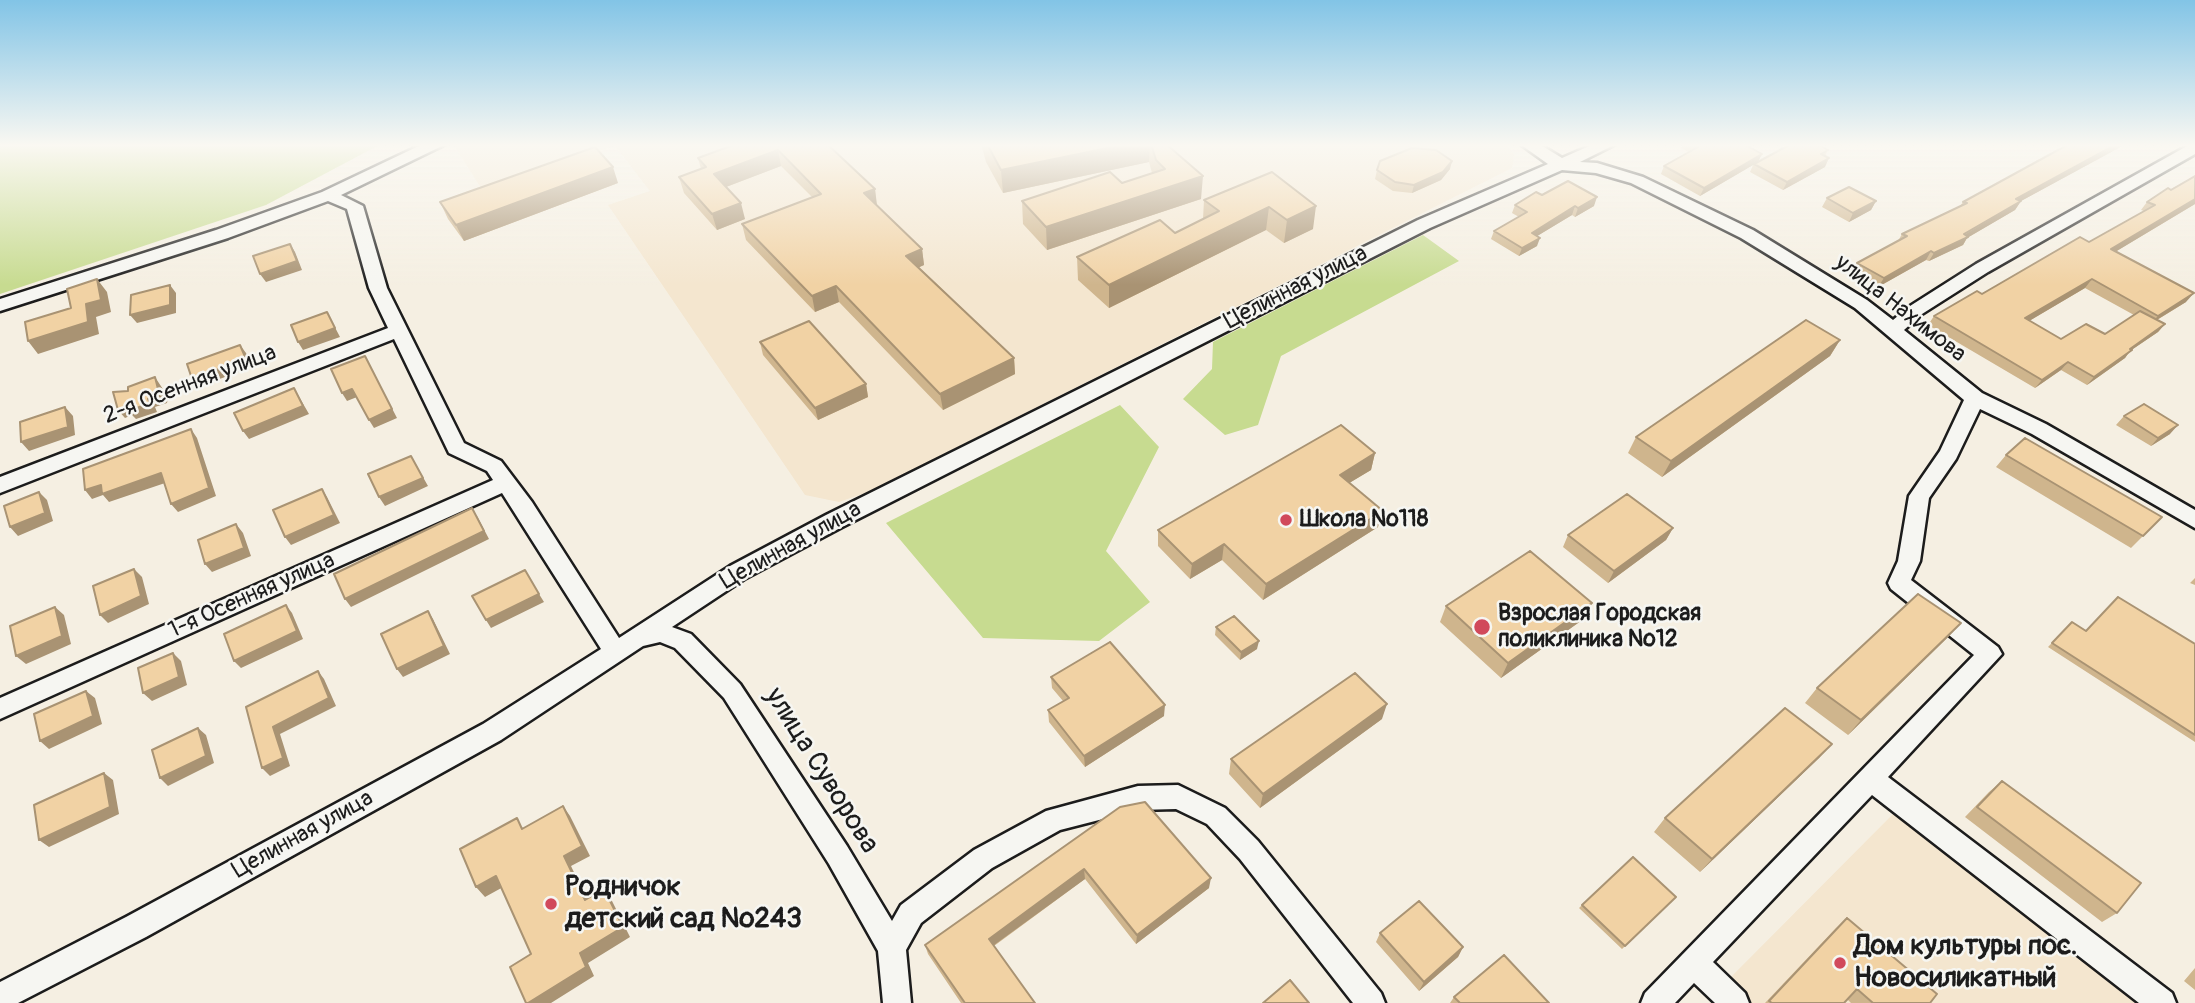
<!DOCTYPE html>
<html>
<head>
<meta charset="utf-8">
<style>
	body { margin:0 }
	canvas { display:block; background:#f5efe2 }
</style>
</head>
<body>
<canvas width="2195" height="1003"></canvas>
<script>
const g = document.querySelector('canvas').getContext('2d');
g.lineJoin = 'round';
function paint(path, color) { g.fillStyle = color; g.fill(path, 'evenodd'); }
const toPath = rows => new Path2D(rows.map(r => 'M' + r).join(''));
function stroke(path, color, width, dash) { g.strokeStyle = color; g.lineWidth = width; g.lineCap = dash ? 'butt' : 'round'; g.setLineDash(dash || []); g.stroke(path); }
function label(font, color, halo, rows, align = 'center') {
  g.font = font + ' Pangolin,sans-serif'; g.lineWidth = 5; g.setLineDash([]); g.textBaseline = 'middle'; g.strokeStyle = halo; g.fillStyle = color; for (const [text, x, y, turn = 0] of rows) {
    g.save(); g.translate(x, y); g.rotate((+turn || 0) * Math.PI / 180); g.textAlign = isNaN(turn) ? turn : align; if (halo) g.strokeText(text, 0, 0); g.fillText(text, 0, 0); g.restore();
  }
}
paint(toPath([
	[453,144,1507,144,1514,155,1512,168,868,492,839,502,805,495,608,205,650,191,615,146,483,191],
	[1896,811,2140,1003,1749,1003,1726,982]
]), '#f4e6cf');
paint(toPath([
	[0,144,381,144,266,205,0,294],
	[1423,235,1459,261,1281,356,1258,425,1225,435,1183,399,1212,369,1213,342],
	[1120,405,1159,447,1106,551,1150,602,1099,641,983,638,886,523]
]), '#c7db90');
const minor = toPath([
	[423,144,446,144,341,195,363,206,387,288,464,443,501,461,532,502,619,638,730,566,826,515,1418,220,1548,164,1520,144,1539,144,1562,158,1594,144,1616,144,1580,162,1597,163,1643,177,1753,230,1867,300,1893,320,1910,306,1976,264,2189,145,2195,144,2195,154,1988,272,1922,314,1904,330,1982,393,2046,424,2195,510,2195,528,2032,434,1980,409,1956,459,1929,498,1920,561,1911,580,1998,647,2002,654,1888,777,2172,993,2176,1003,2139,1003,1872,795,1713,962,1745,993,1749,1003,1715,1003,1694,983,1675,1003,1641,1003,1645,993,1974,655,1891,589,1888,583,1898,561,1909,496,1940,451,1964,400,1855,308,1741,238,1631,183,1596,173,1562,170,1430,228,842,527,746,578,672,627,691,634,740,684,847,846,892,921,901,905,974,850,1046,811,1138,786,1178,785,1225,808,1258,841,1381,993,1385,1003,1353,1003,1240,859,1207,824,1176,809,1138,810,1060,830,992,868,921,923,906,950,911,1003,883,1003,878,951,829,864,724,698,675,648,660,642,643,646,501,740,146,937,18,1003,0,1003,0,982,126,917,483,724,601,649,502,493,0,719,0,698,493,480,487,471,449,453,394,339,0,493,0,477,388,328,369,288,347,209,328,201,228,238,0,311,0,299,216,230,322,192,423,144]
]);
stroke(minor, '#1c1c1c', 5);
paint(minor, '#f6f6f2');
paint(toPath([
	[827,144,875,189,876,205,922,249,924,265,919,267,1014,358,1015,374,943,410,839,302,815,312,746,240,742,224,812,197,781,166,726,187,745,219,717,230,684,193,679,177,701,169,698,158],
	[981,144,1166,144,1201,199,1047,250,1023,224,1022,201,1122,183,1152,173,1149,162,1003,193,986,162],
	[1683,144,1744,144,1762,154,1758,161,1828,150,1825,156,1825,167,1783,190,1750,172,1753,165,1700,196,1661,174,1664,166,1688,152,1681,148],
	[2126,144,2021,201,2015,210,1967,238,1963,245,1929,261,1926,260,1878,287,1853,271,1857,263,1898,241,1902,234,1960,206,1963,202],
	[1450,169,1441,180,1412,193,1393,191,1375,179,1377,170],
	[1272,172,1313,229,1284,243,1266,230,1109,308,1078,280,1077,257,1175,233,1203,219,1204,200],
	[2195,176,2195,204,2115,252,2186,302,2157,320,2165,324,2158,332,2130,351,2125,358,2087,385,2061,370,2035,388,1928,325,1934,316,2089,242,2144,211,2141,210,2147,202],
	[2085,288,2134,315,2105,334,2061,339,2029,321],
	[618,183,464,241,448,219,440,202],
	[1542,195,1594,206,1575,217,1572,215,1537,236,1537,246,1519,256,1491,239,1494,231,1519,217,1512,213,1515,205],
	[1827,198,1876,201,1871,210,1849,222,1822,207],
	[1840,340,1830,356,1662,477,1628,453,1636,437],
	[760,342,866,384,868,397,818,420,763,355],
	[2124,416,2170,434,2151,446,2116,425],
	[1375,453,1371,470,1349,483,1378,527,1263,600,1222,560,1190,579,1158,546,1158,530],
	[2006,455,2162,517,2131,548,1996,467],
	[1673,528,1666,540,1608,583,1563,547,1568,535],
	[2195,578,2195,585,2190,583],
	[1592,603,1585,618,1501,678,1440,622,1446,606],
	[2072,622,2086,631,2195,644,2195,742,2048,647],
	[1961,623,1947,638,1848,735,1805,703,1817,688],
	[1216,627,1257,649,1240,660,1215,635],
	[1051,677,1164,716,1085,767,1049,722,1048,710,1063,701,1052,688],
	[1382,719,1260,808,1229,774,1231,759],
	[1832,744,1819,758,1700,872,1654,832,1665,818],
	[2002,781,2117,913,2102,922,1965,817,1989,792],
	[1120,807,1209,888,1136,944,1085,879,994,946,1035,1003,961,1003,928,954,925,945],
	[1676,897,1622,949,1579,908,1582,905],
	[1847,918,1930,1003,1851,1003,1847,999,1844,1003,1765,1003,1836,928],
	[1380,933,1463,947,1458,957,1419,991,1376,942],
	[2195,968,2195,990,2184,981],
	[1454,997,1549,1003,1450,1003]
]), '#cfb58d');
paint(toPath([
	[1127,144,1150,144,1149,162,1003,193,1001,170],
	[2117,144,2126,144,2010,207,2016,199],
	[778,150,781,166,718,190,714,174],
	[1762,154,1758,162,1754,164,1753,165,1700,196,1704,188],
	[1829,158,1825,167,1783,190,1787,182],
	[1452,161,1450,169,1441,180,1412,193,1414,185],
	[613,167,618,183,464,241,456,225],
	[1203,176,1201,199,1047,250,1046,227],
	[875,189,877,205,867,209,864,193],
	[1597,197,1594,206,1575,217,1578,208],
	[2195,199,2195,204,2105,258,2111,249],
	[1876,201,1871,210,1849,222,1853,213],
	[2021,201,2015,210,1967,238,1963,245,1929,261,1934,253],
	[741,203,745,219,717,230,712,214],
	[1316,206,1313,229,1284,243,1287,220],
	[1575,206,1572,215,1529,241,1532,233],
	[1269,207,1266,230,1109,308,1109,285],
	[1540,238,1537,246,1519,256,1522,248],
	[290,244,295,252,302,270,266,282,260,274],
	[922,249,924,265,909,272,906,256],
	[1931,251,1926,260,1878,287,1884,278],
	[97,279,107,292,111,312,96,317,99,334,38,354,28,341,86,304],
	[2092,279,2085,288,2019,327,2025,318],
	[170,285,176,293,176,313,137,323,130,315],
	[836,286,839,302,815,312,812,296],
	[2194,293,2186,302,2150,324,2158,316],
	[327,312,340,337,303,350,298,342],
	[2165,324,2158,332,2130,351,2125,358,2087,385,2094,377,2130,349],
	[1840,340,1830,356,1662,477,1671,461],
	[240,345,246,353,252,367,198,387,192,379],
	[365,356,397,418,374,428,369,420],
	[1014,358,1015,374,943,410,940,394],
	[2068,362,2061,370,2035,388,2042,380],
	[155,377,168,397,167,403,155,407,157,412,136,419,132,415,125,418,118,410,148,399,158,389],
	[866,384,868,397,818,420,815,408],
	[294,388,309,414,249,439,243,431],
	[352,389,357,397,347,401,342,393],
	[65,407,73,416,75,435,29,451,21,442],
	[2178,425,2170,434,2151,446,2158,438],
	[191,429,197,438,216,496,178,512,171,504],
	[1375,453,1371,470,1336,491,1340,475],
	[411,456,428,486,385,506,379,497],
	[161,473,168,482,109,502,103,495,92,499,85,490,101,485],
	[322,489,327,497,340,523,291,545,285,537],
	[39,492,47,500,53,521,18,536,10,527],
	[1383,511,1378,527,1263,600,1266,584],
	[477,516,489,539,351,607,345,599],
	[236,524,243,533,251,556,212,572,205,564],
	[1673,528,1666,540,1608,583,1614,571],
	[1224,544,1222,560,1190,579,1192,564],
	[134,569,142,577,149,604,108,623,100,615],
	[539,594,544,602,491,628,486,620],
	[1592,603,1585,618,1501,678,1508,663],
	[286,605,292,613,303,639,241,668,234,661],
	[55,607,64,615,71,644,26,664,16,656],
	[428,611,433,619,450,654,403,677,397,669],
	[1961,623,1947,638,1848,735,1861,720],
	[1259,641,1257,649,1240,660,1241,652],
	[173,653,181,661,187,685,152,701,143,693],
	[318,671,324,679,336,706,280,734,290,766,270,776,262,768,273,727],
	[86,691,95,698,102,724,49,749,40,741],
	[1387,704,1382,719,1260,808,1263,794],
	[1165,705,1164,716,1085,767,1084,756],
	[198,728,206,735,214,763,168,786,160,778],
	[1832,744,1819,758,1700,872,1712,859],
	[104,773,113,780,119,814,49,847,39,840],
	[563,806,570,816,590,856,571,866,592,910,585,900,564,856],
	[1084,869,1085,879,990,948,989,939],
	[496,876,505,886,485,897,476,887],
	[1211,878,1209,888,1136,944,1137,935],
	[604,889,611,899,630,937,588,963,594,976,551,1003,528,1003,580,953],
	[1463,947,1458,957,1419,991,1424,982]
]), '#a99373');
const building = toPath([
	[736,144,827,144,875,189,864,193,922,249,906,256,1014,358,940,394,836,286,812,296,742,224,821,194,778,150,714,174,741,203,712,214,679,177,706,167,698,158,736,144],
	[987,144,1127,144,1001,170,987,144],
	[1151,144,1166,144,1203,176,1046,227,1022,201,1110,172,1122,183,1165,169,1156,160,1151,144],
	[1692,144,1744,144,1762,154,1704,188,1664,166,1698,147,1692,144],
	[1791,144,1818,144,1828,150,1821,154,1829,158,1787,182,1754,164,1791,144],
	[2069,144,2117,144,2016,199,2021,201,1964,234,1968,237,1934,253,1931,251,1884,278,1857,263,1907,236,1902,234,1967,203,1963,202,2069,144],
	[595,147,613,167,456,225,440,202,595,147],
	[1412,148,1436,150,1452,161,1443,172,1414,185,1395,182,1377,170,1380,161,1412,148],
	[1272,172,1316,206,1287,220,1269,207,1109,285,1077,257,1160,220,1175,233,1219,211,1204,200,1272,172],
	[2195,176,2195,199,2111,249,2194,293,2158,316,2092,279,2025,318,2061,339,2086,324,2105,334,2140,311,2165,324,2130,349,2132,350,2094,377,2068,362,2042,380,1934,316,1977,291,1982,294,2080,237,2089,242,2155,205,2147,202,2168,188,2171,190,2195,176],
	[1568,181,1597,197,1578,208,1575,206,1532,233,1540,238,1522,248,1494,231,1527,212,1515,205,1536,192,1542,195,1568,181],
	[1849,187,1876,201,1853,213,1827,198,1849,187],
	[290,244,297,261,260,274,253,256,290,244],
	[97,279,101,300,86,304,88,322,28,341,25,322,71,308,67,289,97,279],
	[170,285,170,305,130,315,131,295,170,285],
	[327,312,335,328,298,342,291,325,327,312],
	[1806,320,1840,340,1671,461,1636,437,1806,320],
	[809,321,866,384,815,408,760,342,809,321],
	[240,345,246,359,192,379,187,364,240,345],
	[365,356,392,409,369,420,352,389,342,393,331,369,365,356],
	[155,377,158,389,161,388,160,395,148,399,150,403,129,411,127,406,118,410,113,392,128,391,128,387,155,377],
	[294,388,303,406,243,431,234,413,294,388],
	[2144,404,2178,425,2158,438,2124,416,2144,404],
	[65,407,68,427,21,442,20,422,65,407],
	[1341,425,1375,453,1340,475,1383,511,1266,584,1224,544,1192,564,1158,530,1341,425],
	[191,429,209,488,171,504,161,473,102,494,101,485,85,490,83,469,191,429],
	[2025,438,2162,517,2143,536,2006,455,2025,438],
	[411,456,423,478,379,497,368,474,411,456],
	[322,489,334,515,285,537,273,510,322,489],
	[39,492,45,513,10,527,4,506,39,492],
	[1627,494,1673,528,1614,571,1568,535,1627,494],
	[472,508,484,531,345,599,334,574,472,508],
	[236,524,244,548,205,564,198,540,236,524],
	[1530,551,1592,603,1508,663,1446,606,1530,551],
	[134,569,141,596,100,615,93,586,134,569],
	[525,570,539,594,486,620,472,596,525,570],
	[1918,594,1961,623,1861,720,1817,688,1918,594],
	[2118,597,2195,644,2195,735,2052,643,2072,622,2086,631,2118,597],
	[286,605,297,631,234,661,224,634,286,605],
	[55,607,62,636,16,656,10,626,55,607],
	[428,611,444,646,397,669,381,634,428,611],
	[1234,616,1259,641,1241,652,1216,627,1234,616],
	[1110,642,1165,705,1084,756,1048,710,1069,698,1051,677,1110,642],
	[173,653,179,677,143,693,138,668,173,653],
	[318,671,329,698,273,727,283,758,262,768,246,707,318,671],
	[1355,673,1387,704,1263,794,1231,759,1355,673],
	[86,691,93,716,40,741,34,714,86,691],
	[1785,708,1832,744,1712,859,1665,818,1785,708],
	[198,728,206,756,160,778,152,750,198,728],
	[104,773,110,807,39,840,34,805,104,773],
	[2002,781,2141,883,2117,913,1977,807,2002,781],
	[1145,802,1211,878,1137,935,1084,869,989,939,1035,1003,965,1003,925,945,1120,807,1145,802],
	[563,806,582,846,564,856,585,900,604,889,623,927,580,953,586,967,528,1003,526,1003,510,967,531,954,496,876,476,887,460,849,517,818,522,829,563,806],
	[1633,857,1676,897,1625,946,1582,905,1633,857],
	[1419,901,1463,947,1424,982,1380,933,1419,901],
	[1847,918,1937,994,1930,1003,1873,1003,1857,989,1844,1003,1772,1003,1769,1001,1847,918],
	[1504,955,1549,1003,1460,1003,1454,997,1504,955],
	[1290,980,1309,1003,1263,1003,1290,980]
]);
paint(building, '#f1d2a4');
stroke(building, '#a99373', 2);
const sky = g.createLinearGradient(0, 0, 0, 285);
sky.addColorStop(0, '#82c4e6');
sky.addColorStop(0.51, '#faf8f2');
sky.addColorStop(1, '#faf8f200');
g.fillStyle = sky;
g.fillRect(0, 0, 2195, 285);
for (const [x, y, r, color] of [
	[1286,520,7,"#d1495b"],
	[1482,627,9,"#d1495b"],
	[551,904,7,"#d1495b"],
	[1840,963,7,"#d1495b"]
]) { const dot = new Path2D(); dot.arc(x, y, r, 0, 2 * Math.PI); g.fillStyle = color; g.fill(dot); stroke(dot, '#f6f6f2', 2.5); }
label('23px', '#1c1c1c', '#f6f6f2', [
	["Целинная улица",1296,288,-27],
	["улица Нахимова",1900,309,38],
	["2-я Осенняя улица",190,385,-21],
	["Целинная улица",791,546,-29],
	["1-я Осенняя улица",252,596,-24],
	["Целинная улица",303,835,-29]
]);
label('bold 23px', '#1c1c1c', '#f6f6f2', [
	["Школа №118",1300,520],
	["Взрослая Городская",1498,614],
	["поликлиника №12",1498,640]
], 'left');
label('28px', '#1c1c1c', '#f6f6f2', [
	["улица Суворова",821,771,58]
]);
label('bold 28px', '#1c1c1c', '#f6f6f2', [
	["Родничок",565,888],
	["детский сад №243",565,920],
	["Дом культуры пос.",1854,947],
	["Новосиликатный",1854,979]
], 'left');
</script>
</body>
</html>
